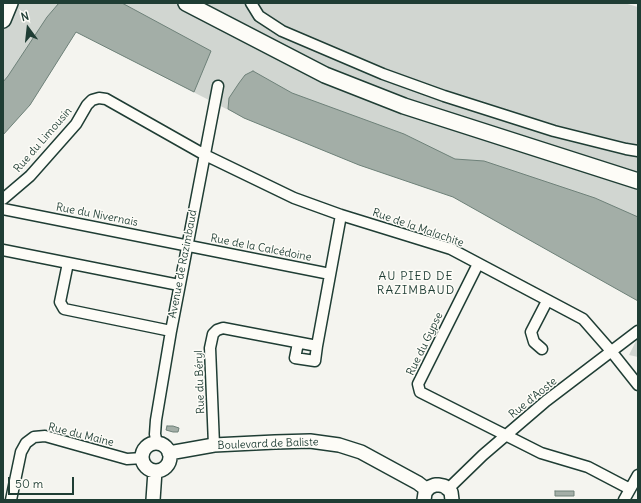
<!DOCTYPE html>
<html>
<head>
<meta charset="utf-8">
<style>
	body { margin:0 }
	#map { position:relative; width:641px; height:503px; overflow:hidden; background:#f4f4ef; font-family:Delius,sans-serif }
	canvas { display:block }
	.frame { position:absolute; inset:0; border:4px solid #1f3d34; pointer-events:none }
	.north { position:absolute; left:8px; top:8px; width:40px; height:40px; -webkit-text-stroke:3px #fdfcf7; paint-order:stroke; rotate:345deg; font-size:11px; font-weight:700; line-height:16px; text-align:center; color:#1f3d34 }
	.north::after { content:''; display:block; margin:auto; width:14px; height:18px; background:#1f3d34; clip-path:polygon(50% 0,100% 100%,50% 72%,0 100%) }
	.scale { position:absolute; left:8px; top:477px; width:66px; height:18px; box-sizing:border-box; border:2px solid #1f3d34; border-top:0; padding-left:5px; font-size:12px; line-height:14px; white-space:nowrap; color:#1f3d34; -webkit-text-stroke:3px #fdfcf7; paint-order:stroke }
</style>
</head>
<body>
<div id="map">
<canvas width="641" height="503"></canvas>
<div class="frame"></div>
<div class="north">N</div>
<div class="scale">50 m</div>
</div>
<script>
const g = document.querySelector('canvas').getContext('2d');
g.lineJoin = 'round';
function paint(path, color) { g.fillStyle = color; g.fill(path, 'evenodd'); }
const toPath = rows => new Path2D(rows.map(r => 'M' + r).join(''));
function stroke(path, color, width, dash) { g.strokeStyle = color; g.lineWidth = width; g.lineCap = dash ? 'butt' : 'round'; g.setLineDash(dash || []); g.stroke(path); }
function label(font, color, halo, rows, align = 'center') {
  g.font = font + ' Delius,sans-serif'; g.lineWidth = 3; g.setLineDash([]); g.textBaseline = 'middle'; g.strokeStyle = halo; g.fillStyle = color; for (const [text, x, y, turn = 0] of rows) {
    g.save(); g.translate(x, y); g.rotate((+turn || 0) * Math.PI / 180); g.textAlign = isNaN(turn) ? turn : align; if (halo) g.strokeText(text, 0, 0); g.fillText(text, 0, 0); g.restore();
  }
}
paint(toPath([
	[3,3,624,3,638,7,638,301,453,197,359,165,244,118,76,32,30,105,3,135],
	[638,337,638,357,629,355]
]), '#d1d6d1');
const water = toPath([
	[59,3,122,3,211,51,194,92,76,32,30,105,3,135,3,82,8,76,47,17,59,3],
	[253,71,292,93,404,134,455,159,484,161,595,198,638,217,638,301,453,197,359,165,244,118,228,109,229,98,239,83,245,75,253,71],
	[167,426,173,426,179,428,178,432,173,432,166,430,167,426],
	[555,491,574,491,574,496,555,496,555,491]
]);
paint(water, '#a3aea7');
stroke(water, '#6e8179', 1);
const minor = toPath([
	[251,3,259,16,282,31,383,74,444,96,554,131,626,149,638,151],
	[3,199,30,176,76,124,87,105,92,100,99,98,106,99,205,155,294,198,341,215,451,249,583,319,611,351,638,385],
	[3,209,330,274],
	[3,250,179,285],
	[68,263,60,302,64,309,171,331],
	[478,264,418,384,420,392,541,453,588,467,630,489],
	[298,343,295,358,315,361,317,346],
	[542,349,534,342,531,332,547,301],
	[157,444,155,434,156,420,171,331,218,86],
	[214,445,210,348,213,334,217,330,223,328,317,346,341,215],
	[448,489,483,455,546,401,638,331],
	[11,500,21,452,26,443,34,437,45,436,127,459,143,458],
	[624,500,638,475]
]);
const tertiary = toPath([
	'142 457a14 14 0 1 1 28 0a14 14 0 1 1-28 0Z',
	[169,453,214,445,275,442,310,441,339,445,361,452,418,483,427,490],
	[153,500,155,471],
	[424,500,425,493,427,490,430,487,435,485,439,485,444,486,448,489,451,492,452,500]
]);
const secondary = toPath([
	[186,3,325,75,404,106,638,181],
	[3,20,10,3]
]);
stroke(minor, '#1f3d34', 13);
stroke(tertiary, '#1f3d34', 16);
stroke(secondary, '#1f3d34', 18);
stroke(minor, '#fdfcf7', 10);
stroke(tertiary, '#fdfcf7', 13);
stroke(secondary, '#fdfcf7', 15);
label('11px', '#1f3d34', '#fdfcf7', [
	["Rue du Limousin",43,140,-49],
	["Rue du Nivernais",97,215,11],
	["Rue de la Malachite",418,228,19],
	["Rue de la Calcédoine",261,248,11],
	["Avenue de Razimbaud",183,264,-79],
	["Rue du Gypse",425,344,-64],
	["Rue du Béryl",200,382,-92],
	["Rue d'Aoste",533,398,-39],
	["Rue du Maine",81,435,14],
	["Boulevard de Baliste",268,444,-2]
]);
g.letterSpacing = '1px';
label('12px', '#1f3d34', '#fdfcf7', [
	["AU PIED DE",416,277],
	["RAZIMBAUD",416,291]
]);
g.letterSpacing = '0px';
</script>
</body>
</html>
